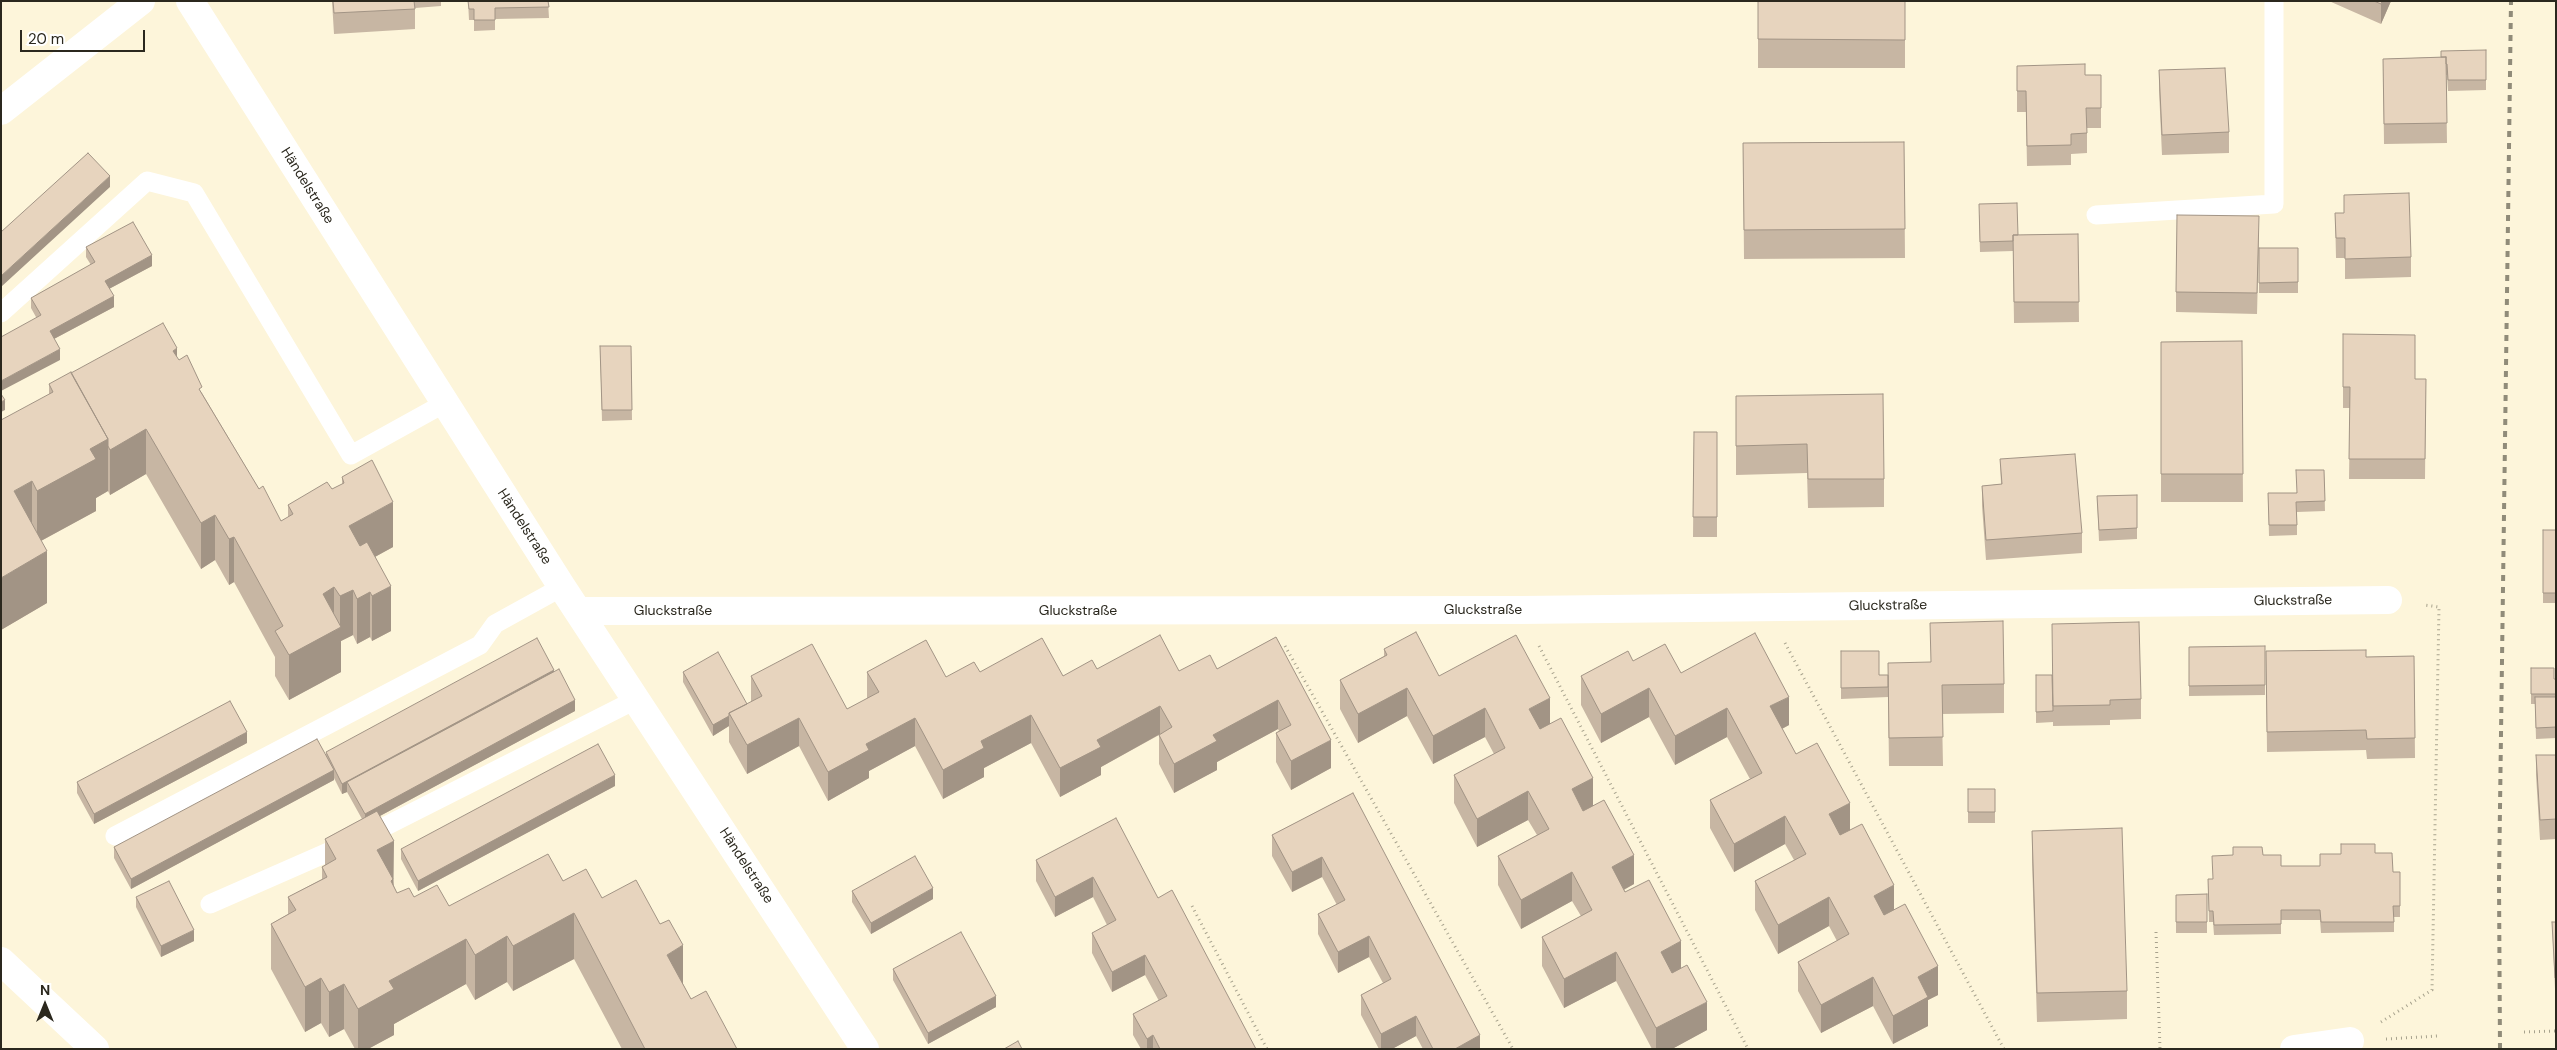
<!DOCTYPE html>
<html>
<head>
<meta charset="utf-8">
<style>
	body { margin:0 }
	#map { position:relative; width:2557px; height:1050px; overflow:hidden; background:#fdf5da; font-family:"DM Sans",sans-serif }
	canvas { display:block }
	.frame { position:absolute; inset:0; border:2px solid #2b281e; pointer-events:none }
	.north { position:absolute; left:20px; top:980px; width:50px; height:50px; -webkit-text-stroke:4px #fff; paint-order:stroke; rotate:0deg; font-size:14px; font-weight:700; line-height:20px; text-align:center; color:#2b281e }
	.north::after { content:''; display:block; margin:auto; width:18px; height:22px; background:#2b281e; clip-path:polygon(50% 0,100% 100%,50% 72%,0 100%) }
	.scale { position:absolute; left:20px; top:30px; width:125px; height:22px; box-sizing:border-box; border:2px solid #2b281e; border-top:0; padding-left:6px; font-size:15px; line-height:18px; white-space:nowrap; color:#2b281e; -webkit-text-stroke:4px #fff; paint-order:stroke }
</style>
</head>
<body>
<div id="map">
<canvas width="2557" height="1050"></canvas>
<div class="frame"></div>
<div class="north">N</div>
<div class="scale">20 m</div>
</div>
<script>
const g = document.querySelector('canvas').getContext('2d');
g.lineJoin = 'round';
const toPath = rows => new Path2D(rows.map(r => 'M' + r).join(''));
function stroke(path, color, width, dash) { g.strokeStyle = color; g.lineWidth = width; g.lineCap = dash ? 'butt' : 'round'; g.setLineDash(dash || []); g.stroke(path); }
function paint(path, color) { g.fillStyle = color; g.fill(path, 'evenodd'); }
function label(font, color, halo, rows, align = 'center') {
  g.font = font + ' "DM Sans",sans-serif'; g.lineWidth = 5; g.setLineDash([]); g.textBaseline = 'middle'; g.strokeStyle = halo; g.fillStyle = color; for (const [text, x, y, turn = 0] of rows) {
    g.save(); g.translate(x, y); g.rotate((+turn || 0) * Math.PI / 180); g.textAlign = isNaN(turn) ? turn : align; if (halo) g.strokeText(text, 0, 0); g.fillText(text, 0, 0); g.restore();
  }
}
stroke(toPath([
	[1785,643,2004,1049],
	[1285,646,1513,1049],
	[1539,646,1748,1049],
	[1192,906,1267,1049],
	[2156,932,2160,1049],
	[2381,1022,2432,990,2439,607,2424,605],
	[2524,1032,2556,1031],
	[2386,1039,2438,1036]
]), '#a7a28d', 3, [1, 4]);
stroke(toPath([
	[2096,215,2274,204,2274,1],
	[1,313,147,181,194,193,351,455,445,403],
	[115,836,480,645,495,624,562,587],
	[210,904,374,832,637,699]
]), '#fff', 19);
stroke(toPath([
	[190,1,562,587,865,1049],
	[578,611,1521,610,2388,600],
	[2294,1049,2350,1041]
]), '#fff', 28);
stroke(toPath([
	[1,111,141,1]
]), '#fff', 28);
stroke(toPath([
	[1,961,95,1049]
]), '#fff', 28);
stroke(toPath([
	[2500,1049,2499,881,2511,1]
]), '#908b79', 4, [6, 6]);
paint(toPath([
	[332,1,441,1,441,6,415,8,415,29,334,34],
	[468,1,548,1,549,18,495,19,495,30,474,31,474,20,469,20],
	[1758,1,1905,1,1905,68,1758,68],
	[2329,1,2391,1,2381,24],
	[2486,50,2486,90,2448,91,2447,75,2446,75,2447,143,2384,144,2383,59,2441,57],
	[2017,66,2085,75,2101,108,2101,128,2087,128,2087,153,2071,154,2071,165,2027,166,2026,112,2017,112],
	[2159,70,2229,132,2229,153,2162,155,2159,90],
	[1904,142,1905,258,1744,259,1743,143],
	[2344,195,2411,257,2411,277,2345,279,2345,258,2336,258,2335,213,2344,213],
	[1979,215,2018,235,2078,234,2079,322,2014,323,2013,251,1980,252],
	[2259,236,2257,314,2176,312,2176,292],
	[86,247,152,266,109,289,114,307,54,339,60,360,31,308,31,298,91,265,86,257],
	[2259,248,2298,248,2298,293,2259,293],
	[2343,334,2415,379,2426,379,2425,479,2349,479,2350,408,2343,408],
	[2242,341,2243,502,2161,502,2161,342],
	[600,346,631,346,632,420,602,421],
	[177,358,202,393,259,489,281,521,288,517,288,505,332,489,342,484,342,477,393,547,375,557,391,631,372,641,370,637,357,644,353,635,341,641,341,672,289,700,275,676,275,657,234,582,229,585,215,560,201,569,146,474,110,495,108,491,96,498,96,511,41,541,47,603,1,630,49,394,49,384],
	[1736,396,1884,479,1884,507,1808,508,1807,473,1736,475],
	[1694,432,1717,432,1717,537,1693,537],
	[2000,459,2082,533,2082,553,1986,560,1982,506,1982,486,2001,484],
	[2324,470,2325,511,2297,512,2297,535,2269,536,2268,493,2296,493],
	[2137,495,2137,539,2099,541,2097,496],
	[2543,530,2556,530,2556,603,2543,603],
	[1276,637,1331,768,1291,790,1276,762,1276,733,1279,731,1278,729,1217,762,1217,770,1174,793,1159,764,1159,735,1101,767,1101,775,1060,797,1031,743,984,768,984,777,943,799,915,746,869,771,869,778,828,801,799,746,747,774,729,742,729,726,713,736,683,682,683,672,747,704,751,702,751,676,847,709,867,699,867,672,946,677,980,672,1063,676,1097,669,1179,671,1217,669],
	[2265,646,2265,695,2189,696,2189,647],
	[1384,649,1439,676,1550,723,1634,884,1624,890,1681,968,1707,1030,1672,1049,1652,1049,1616,981,1564,1008,1542,966,1542,937,1581,916,1572,901,1521,929,1498,885,1498,856,1537,835,1528,820,1477,847,1454,803,1454,775,1494,754,1485,737,1433,764,1407,716,1358,743,1340,709,1340,680,1384,656],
	[1841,651,1879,675,2004,684,2004,713,1942,714,1943,766,1889,766,1888,692,1888,697,1841,699],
	[2266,651,2366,657,2414,656,2415,758,2367,759,2366,750,2267,752],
	[1633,661,1681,673,1789,725,1782,729,1796,754,1850,830,1894,910,1938,995,1928,1000,1928,1026,1893,1044,1873,1006,1821,1033,1798,991,1798,962,1837,941,1829,926,1778,954,1755,910,1755,881,1794,860,1785,844,1734,872,1710,828,1710,800,1750,779,1727,737,1675,765,1649,717,1601,743,1581,705,1581,676],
	[2531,668,2554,679,2556,679,2556,738,2536,739,2535,704,2531,704],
	[554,672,575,711,380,816,394,886,397,893,449,906,563,881,602,898,683,984,691,999,737,1049,622,1049,574,959,513,991,507,982,475,1000,466,984,394,1024,394,1035,368,1049,355,1049,344,1029,329,1037,321,1023,305,1032,271,969,271,924,288,914,288,897,322,879,322,867,325,865,325,839,362,819,347,792,342,794,334,778,334,780,131,889,114,858,114,847,326,755,326,752],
	[2036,675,2141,699,2141,719,2110,720,2110,725,2053,726,2053,722,2036,723],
	[247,743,94,824,77,793,77,782],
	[2536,755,2556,755,2556,839,2540,840,2536,775],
	[615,786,418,891,401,859,401,849],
	[1968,789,1995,789,1995,823,1968,823],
	[1353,793,1480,1049,1423,1049,1416,1036,1392,1049,1379,1049,1361,1015,1361,995,1383,983,1369,957,1338,973,1318,934,1318,914,1337,905,1322,877,1292,892,1272,856,1272,835],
	[2032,831,2127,991,2127,1019,2037,1022,2032,860],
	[2375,853,2393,872,2400,872,2400,917,2394,917,2394,932,2321,933,2320,920,2281,920,2281,934,2214,935,2213,922,2209,922,2208,879,2213,879,2263,855,2281,866,2320,866],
	[1036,860,1158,898,1256,1049,1141,1049,1133,1035,1133,1014,1159,1001,1145,975,1112,992,1092,953,1092,933,1107,925,1093,897,1055,917,1036,881],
	[852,891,933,899,871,934,852,902],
	[2207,894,2207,933,2176,933,2176,895],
	[136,897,194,941,161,957,136,907],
	[2552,922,2556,922,2556,989,2555,989],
	[893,969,996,1007,928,1044,893,980]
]), '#c7b6a3');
paint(toPath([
	[2382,1,2391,1,2381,24,2381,4],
	[110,176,110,187,1,287,1,276],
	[152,255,152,266,105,291,105,281],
	[114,296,114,307,50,341,50,331],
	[177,348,177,394,173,351],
	[60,349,60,360,1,391,1,381],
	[5,400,5,410,1,412,1,402],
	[146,429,146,474,110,495,110,450],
	[108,439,108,491,96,498,96,511,37,543,37,491,90,449],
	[32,481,32,533,14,491],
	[393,502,393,547,349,571,349,526],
	[215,515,215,560,201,569,201,523],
	[234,537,234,582,229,585,229,539],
	[47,551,47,603,1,630,1,578],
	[391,586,391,631,372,641,372,596],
	[334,587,334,631,340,628,340,596,353,590,353,635,341,641,341,672,289,700,289,655,323,594],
	[370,592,370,637,357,644,357,599],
	[554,670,554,680,347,782,347,792,342,794,342,784],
	[1407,688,1407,716,1358,743,1358,714],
	[1649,688,1649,717,1601,743,1601,714],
	[1789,697,1789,725,1770,735,1770,706],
	[1550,698,1550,727,1529,738,1529,709],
	[575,700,575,711,365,824,365,814],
	[1278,700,1278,729,1217,762,1217,770,1174,793,1174,764,1213,735],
	[1160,706,1160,734,1101,767,1101,775,1060,797,1060,768,1097,740],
	[1485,708,1485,737,1433,764,1433,736],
	[1727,708,1727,737,1675,765,1675,736],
	[1031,715,1031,743,984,768,984,777,943,799,943,770,981,741],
	[729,716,729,726,713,736,713,725],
	[799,718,799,746,747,774,747,745],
	[915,718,915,746,869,771,869,778,828,801,828,772,866,744],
	[247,732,247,743,94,824,94,814],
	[1331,740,1331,768,1291,790,1291,761],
	[334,770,334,780,131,889,131,879],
	[615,775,615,786,418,891,418,881],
	[1593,778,1593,807,1572,818,1572,789],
	[1528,791,1528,820,1477,847,1477,819],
	[1850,803,1850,832,1829,843,1829,814],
	[1785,816,1785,844,1734,872,1734,844],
	[394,841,393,925,377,850],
	[1634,855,1634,884,1612,896,1612,867],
	[1322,857,1322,877,1292,892,1292,872],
	[1572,872,1572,901,1521,929,1521,900],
	[1093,877,1093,897,1055,917,1055,897],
	[1894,885,1894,913,1874,925,1874,896],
	[933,888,933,899,871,934,871,923],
	[1829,897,1829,926,1778,954,1778,925],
	[574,913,574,959,513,991,513,946],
	[194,930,194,941,161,957,161,946],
	[507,936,507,982,475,1000,475,955],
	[1369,936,1369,957,1338,973,1338,952],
	[466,939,466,984,394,1024,394,1035,368,1049,358,1049,358,1009,389,981],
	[1681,941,1681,970,1661,981,1661,952],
	[683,945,683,991,667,955],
	[1616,952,1616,981,1564,1008,1564,979],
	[1145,955,1145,975,1112,992,1112,972],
	[1938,966,1938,995,1928,1000,1928,1026,1893,1044,1893,1016,1918,977],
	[1873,977,1873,1006,1821,1033,1821,1005],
	[321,978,321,1023,305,1032,305,987],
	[344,984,344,1029,329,1037,329,992],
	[996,996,996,1007,928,1044,928,1033],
	[1707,1002,1707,1030,1672,1049,1656,1049,1656,1028],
	[1416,1016,1416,1036,1392,1049,1381,1049,1381,1034],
	[1153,1035,1153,1049,1147,1049,1147,1039],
	[1480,1035,1480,1049,1455,1049]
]), '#a29485');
const building = toPath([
	[333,1,414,1,415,9,334,13,333,1],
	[468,1,548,1,549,7,495,8,495,20,474,20,474,9,469,9,468,1],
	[1758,1,1905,1,1905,40,1758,39,1758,1],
	[2374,1,2382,1,2381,4,2374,1],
	[2486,50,2486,80,2448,80,2447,64,2446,64,2446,57,2441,57,2441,51,2486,50],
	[2446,57,2447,123,2384,124,2383,59,2446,57],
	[2085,64,2085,75,2101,75,2101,108,2086,108,2087,133,2071,134,2071,145,2027,146,2026,91,2017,91,2017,66,2085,64],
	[2225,68,2229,132,2162,135,2159,70,2225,68],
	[1904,142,1905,229,1744,230,1743,143,1904,142],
	[88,153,110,176,1,276,1,232,88,153],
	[2409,193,2411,257,2345,259,2345,238,2336,238,2335,213,2344,213,2344,195,2409,193],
	[2017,203,2018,235,2013,235,2013,241,1980,242,1979,204,2017,203],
	[2177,215,2259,216,2257,293,2176,292,2177,215],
	[133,222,152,255,105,281,114,296,50,331,60,349,1,381,1,337,41,315,31,298,95,262,86,247,133,222],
	[2078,234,2079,302,2014,302,2013,235,2078,234],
	[2259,248,2298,248,2298,282,2259,283,2259,248],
	[163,323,177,348,173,351,179,360,187,355,202,387,199,389,259,489,263,486,281,521,293,514,288,505,327,482,332,489,344,483,342,477,372,460,393,502,349,526,360,546,367,542,391,586,372,596,370,592,357,599,353,590,340,596,334,587,323,594,341,627,289,655,275,631,283,626,234,537,229,539,215,515,201,523,146,429,110,450,108,446,108,439,71,373,163,323],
	[2343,334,2415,335,2415,379,2426,379,2425,459,2349,459,2350,387,2343,387,2343,334],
	[2242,341,2243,474,2161,474,2161,342,2242,341],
	[600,346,631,346,632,410,602,410,600,346],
	[71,372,108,439,90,449,96,459,37,491,32,481,14,491,47,551,1,578,1,420,53,392,49,384,71,372],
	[1,394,5,400,1,402,1,394],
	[1883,394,1884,479,1808,479,1807,444,1736,446,1736,396,1883,394],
	[1694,432,1717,432,1717,517,1693,517,1694,432],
	[2075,454,2082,533,1986,540,1982,486,2002,484,2000,459,2075,454],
	[2296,470,2324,470,2325,501,2296,502,2297,525,2269,525,2268,493,2297,493,2296,470],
	[2137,495,2137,528,2099,530,2097,496,2137,495],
	[2543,530,2556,530,2556,593,2543,593,2543,530],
	[2003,621,2004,684,1942,685,1943,737,1889,738,1888,663,1931,662,1930,623,2003,621],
	[2139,622,2141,699,2110,700,2110,705,2053,706,2052,624,2139,622],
	[1416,632,1439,676,1516,635,1550,698,1529,709,1540,729,1561,718,1593,778,1572,789,1583,811,1604,800,1634,855,1612,867,1625,892,1649,880,1681,941,1661,952,1672,973,1687,965,1707,1002,1656,1028,1616,952,1564,979,1542,937,1592,910,1572,872,1521,900,1498,856,1549,829,1528,791,1477,819,1454,775,1505,748,1485,708,1433,736,1407,688,1358,714,1340,680,1387,655,1384,649,1416,632],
	[1755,633,1789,697,1770,706,1796,754,1817,743,1850,803,1829,814,1840,835,1862,824,1894,885,1874,896,1884,915,1905,904,1938,966,1918,977,1928,997,1893,1016,1873,977,1821,1005,1798,962,1849,934,1829,897,1778,925,1755,881,1806,854,1785,816,1734,844,1710,800,1762,773,1727,708,1675,736,1649,688,1601,714,1581,676,1628,651,1633,661,1665,644,1681,673,1755,633],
	[1160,635,1179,671,1210,655,1217,669,1276,637,1331,740,1291,761,1276,733,1291,725,1278,700,1213,735,1217,741,1174,764,1159,735,1172,727,1160,706,1097,740,1101,747,1060,768,1031,715,981,741,984,748,943,770,915,718,866,744,869,750,828,772,799,718,747,745,729,713,762,696,751,676,812,644,847,709,879,692,867,672,926,640,946,677,974,662,980,672,1042,638,1063,676,1092,660,1097,669,1160,635],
	[537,638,554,670,342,784,326,752,537,638],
	[2265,646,2265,685,2189,686,2189,647,2265,646],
	[2366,650,2366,657,2414,656,2415,738,2367,739,2366,730,2267,732,2266,651,2366,650],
	[1841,651,1879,651,1879,675,1888,675,1888,687,1841,688,1841,651],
	[718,652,747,704,729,713,729,716,713,725,683,672,718,652],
	[2531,668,2554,668,2554,679,2556,679,2556,694,2531,694,2531,668],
	[559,669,575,700,365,814,347,782,559,669],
	[2036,675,2052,675,2053,711,2036,712,2036,675],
	[2535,697,2556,697,2556,727,2536,728,2535,697],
	[230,701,247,732,94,814,77,782,230,701],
	[317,739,334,770,131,879,114,847,317,739],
	[598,744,615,775,418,881,401,849,598,744],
	[2536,755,2556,755,2556,819,2540,820,2536,755],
	[1968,789,1995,789,1995,812,1968,812,1968,789],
	[1353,793,1480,1035,1455,1049,1433,1049,1416,1016,1381,1034,1361,995,1391,979,1369,936,1338,952,1318,914,1345,900,1322,857,1292,872,1272,835,1353,793],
	[377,811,394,841,377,850,393,879,391,881,397,893,409,888,414,897,437,885,449,906,548,854,563,881,586,869,602,898,636,880,660,924,669,920,683,945,667,955,691,999,706,991,737,1049,645,1049,574,913,513,946,507,936,475,955,466,939,389,981,394,989,358,1009,344,984,329,992,321,978,305,987,271,924,296,910,288,897,327,877,322,867,336,859,325,839,377,811],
	[1116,818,1158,898,1172,890,1256,1049,1199,1049,1198,1048,1197,1049,1160,1049,1153,1035,1147,1039,1133,1014,1167,996,1145,955,1112,972,1092,933,1116,920,1093,877,1055,897,1036,860,1116,818],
	[2122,828,2127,991,2037,993,2032,831,2122,828],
	[2341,844,2375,844,2375,853,2392,853,2393,872,2400,872,2400,906,2393,906,2394,922,2321,922,2320,910,2281,910,2281,924,2214,925,2213,911,2209,911,2208,879,2213,879,2212,856,2233,855,2233,847,2262,847,2263,855,2281,855,2281,866,2320,866,2320,854,2341,854,2341,844],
	[915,856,933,888,871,923,852,891,915,856],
	[169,881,194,930,161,946,136,897,169,881],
	[2207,894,2207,922,2176,922,2176,895,2207,894],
	[2552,922,2556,922,2556,978,2555,978,2552,922],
	[961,932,996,996,928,1033,893,969,961,932],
	[1018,1041,1022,1049,1004,1049,1018,1041]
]);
paint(building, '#e7d4be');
stroke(building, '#a29485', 1);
label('14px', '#2b281e', '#fff', [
	["Händelstraße",307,186,58],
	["Händelstraße",524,527,57],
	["Gluckstraße",2293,601,-1],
	["Gluckstraße",1888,606,-1],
	["Gluckstraße",1483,610],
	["Gluckstraße",673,611],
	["Gluckstraße",1078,611],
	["Händelstraße",746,866,57]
]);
</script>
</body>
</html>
